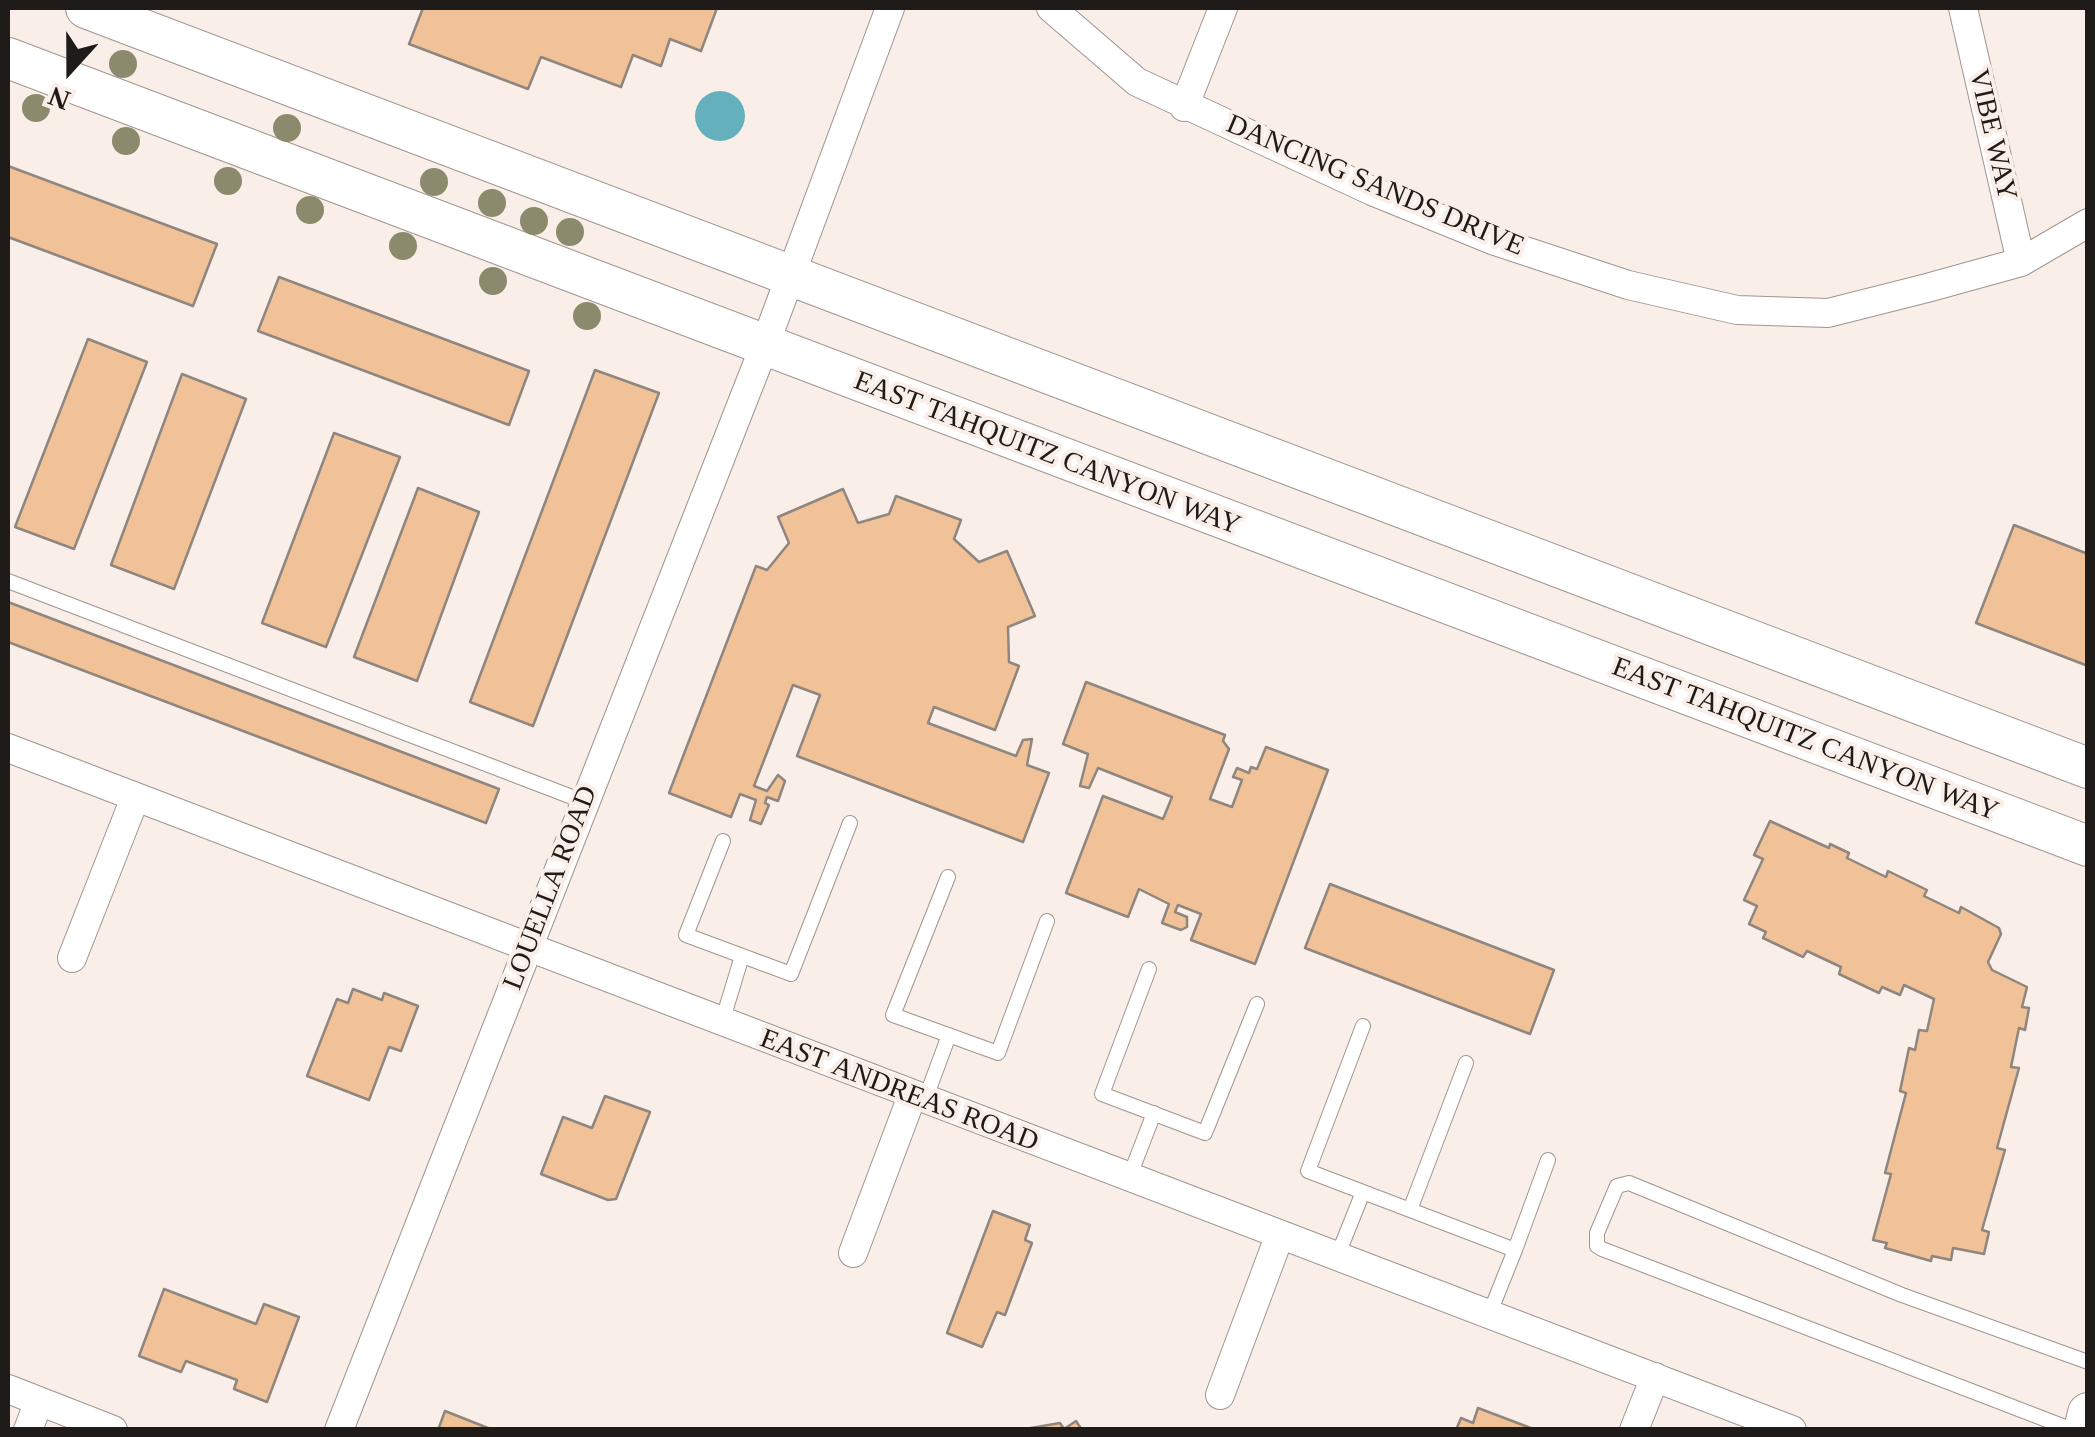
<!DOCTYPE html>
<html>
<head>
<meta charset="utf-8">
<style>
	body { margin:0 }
	#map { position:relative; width:2095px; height:1437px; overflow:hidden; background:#f9efe8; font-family:"Times New Roman",serif }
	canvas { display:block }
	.frame { position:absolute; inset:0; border:10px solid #1f1b19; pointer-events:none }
	.north { position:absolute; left:20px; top:20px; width:100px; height:100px; -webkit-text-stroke:8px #f9efe8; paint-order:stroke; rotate:201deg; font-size:28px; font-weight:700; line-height:40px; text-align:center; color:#1f1b19 }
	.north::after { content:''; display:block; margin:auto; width:35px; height:45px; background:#1f1b19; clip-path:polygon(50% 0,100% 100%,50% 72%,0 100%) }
</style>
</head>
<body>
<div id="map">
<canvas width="2095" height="1437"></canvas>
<div class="frame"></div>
<div class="north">N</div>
</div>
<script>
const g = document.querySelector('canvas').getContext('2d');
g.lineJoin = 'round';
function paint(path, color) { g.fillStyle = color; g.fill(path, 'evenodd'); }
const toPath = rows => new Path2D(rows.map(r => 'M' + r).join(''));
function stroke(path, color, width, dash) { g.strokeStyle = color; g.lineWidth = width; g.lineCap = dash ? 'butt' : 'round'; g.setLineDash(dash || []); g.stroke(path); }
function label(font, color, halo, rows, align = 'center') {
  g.font = font + ' "Times New Roman",serif'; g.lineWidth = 8; g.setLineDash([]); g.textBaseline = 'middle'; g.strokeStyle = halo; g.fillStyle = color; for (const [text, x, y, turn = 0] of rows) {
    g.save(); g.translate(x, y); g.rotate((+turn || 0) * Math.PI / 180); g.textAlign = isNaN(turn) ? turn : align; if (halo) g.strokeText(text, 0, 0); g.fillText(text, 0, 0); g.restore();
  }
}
paint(toPath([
	'695 116a25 25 0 1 1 50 0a25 25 0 1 1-50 0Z'
]), '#64b0bd');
const building = toPath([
	[423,8,717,8,701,51,670,39,661,66,633,55,621,87,541,57,528,89,409,44,423,8],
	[8,166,217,244,193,306,8,237,8,166],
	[279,277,529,371,509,425,258,331,279,277],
	[88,339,147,362,74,549,15,527,88,339],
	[595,370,659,393,533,726,470,702,595,370],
	[182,374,246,399,174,589,111,565,182,374],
	[334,433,400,457,326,647,262,623,334,433],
	[418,488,479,512,417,681,354,657,418,488],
	[843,489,858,523,889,514,896,496,961,520,954,539,979,562,1007,551,1035,616,1008,627,1009,662,1019,666,995,730,934,707,928,723,1016,756,1023,740,1032,739,1027,765,1049,773,1023,842,797,756,820,695,793,685,754,786,767,791,778,775,785,781,778,801,767,797,765,803,769,805,761,824,750,820,756,800,740,794,731,817,669,793,756,566,767,570,789,543,778,517,843,489],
	[2014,525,2088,554,2088,666,1976,623,2014,525],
	[8,602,499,789,486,823,8,642,8,602],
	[1086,682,1225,735,1223,741,1229,749,1210,799,1232,807,1242,780,1233,777,1237,768,1249,773,1251,767,1257,769,1266,747,1328,770,1255,964,1191,940,1201,914,1178,905,1175,912,1187,917,1187,927,1181,930,1162,923,1169,904,1139,889,1128,917,1066,893,1103,796,1163,819,1172,797,1098,768,1089,788,1080,786,1088,754,1063,744,1086,682],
	[1770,821,1829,848,1830,844,1849,853,1847,858,1886,877,1888,871,1927,890,1924,896,1959,913,1961,907,1999,928,2001,934,1988,962,1992,970,2027,987,2022,1007,2029,1008,2025,1030,2019,1028,2011,1067,2019,1068,1997,1148,2005,1150,1982,1230,1989,1232,1984,1254,1953,1248,1951,1260,1932,1256,1931,1261,1885,1248,1887,1243,1873,1240,1891,1174,1885,1173,1906,1093,1900,1091,1909,1048,1915,1050,1919,1030,1927,1031,1934,999,1904,985,1900,995,1882,987,1879,993,1839,974,1841,967,1807,951,1803,957,1763,938,1766,932,1749,924,1757,906,1744,900,1763,859,1754,855,1770,821],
	[1330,884,1554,970,1530,1034,1305,948,1330,884],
	[353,989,382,1000,384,993,418,1006,401,1051,389,1047,369,1100,307,1076,337,999,348,1003,353,989],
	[605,1096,650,1112,616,1199,608,1200,541,1174,563,1117,592,1128,605,1096],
	[993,1211,1030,1225,1025,1240,1032,1243,1005,1315,997,1312,982,1347,947,1333,993,1211],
	[164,1289,256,1324,264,1304,299,1317,267,1402,234,1389,237,1380,186,1361,181,1372,139,1356,164,1289],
	[1478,1408,1536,1430,1456,1430,1461,1418,1473,1423,1478,1408],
	[445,1411,493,1430,438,1430,445,1411],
	[1076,1421,1082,1430,1019,1430,1060,1423,1064,1429,1076,1421]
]);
paint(building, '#f1c198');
stroke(building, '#8f867f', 2.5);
const lane = toPath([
	[8,581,585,802],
	[723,841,686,935,791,974,850,823],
	[948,877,893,1015,998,1053,1047,921],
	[1149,969,1102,1094,1205,1133,1257,1004],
	[722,1022,742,956],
	[925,1100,949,1035],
	[1129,1178,1154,1113],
	[1363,1192,1308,1171,1363,1026],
	[1410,1210,1466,1063],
	[1515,1250,1548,1160],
	[1337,1257,1363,1192,1515,1250,1489,1315],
	[2073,1430,1602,1249,1597,1246,1597,1233,1617,1186,1629,1183,1902,1295,2088,1362]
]);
const street = toPath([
	[1051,8,1137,82,1372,191,1495,241,1628,285,1737,310,1828,313,1927,288,2021,262,2088,223],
	[1963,8,2021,262],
	[1184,107,1223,8],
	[8,748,1792,1430],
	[72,958,135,798],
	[853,1253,912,1096],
	[8,1389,113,1430],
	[1220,1395,1279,1237],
	[28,1430,39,1401],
	[339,1430,764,347,890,8],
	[1634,1430,1655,1377]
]);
const secondary = toPath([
	[86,8,2088,768],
	[8,58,2088,846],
	[2084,1430,2088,1413]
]);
stroke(lane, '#9f958f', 16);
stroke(street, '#9f958f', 30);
stroke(secondary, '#9f958f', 42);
stroke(lane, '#fff', 14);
stroke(street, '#fff', 28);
stroke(secondary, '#fff', 40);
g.fillStyle = '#8c8a6d';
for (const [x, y] of [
	[123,64],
	[36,108],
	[287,128],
	[126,141],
	[228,181],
	[434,182],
	[492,203],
	[310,210],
	[534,221],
	[570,232],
	[403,246],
	[493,281],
	[587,316]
]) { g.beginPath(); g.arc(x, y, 14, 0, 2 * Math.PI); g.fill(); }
label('28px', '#1f1b19', '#f9efe8', [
	["VIBE WAY",1992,135,77],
	["DANCING SANDS DRIVE",1375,186,23],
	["EAST TAHQUITZ CANYON WAY",1047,454,21],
	["EAST TAHQUITZ CANYON WAY",1805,740,21],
	["LOUELLA ROAD",551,888,-69],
	["EAST ANDREAS ROAD",899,1091,21]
]);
</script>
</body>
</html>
